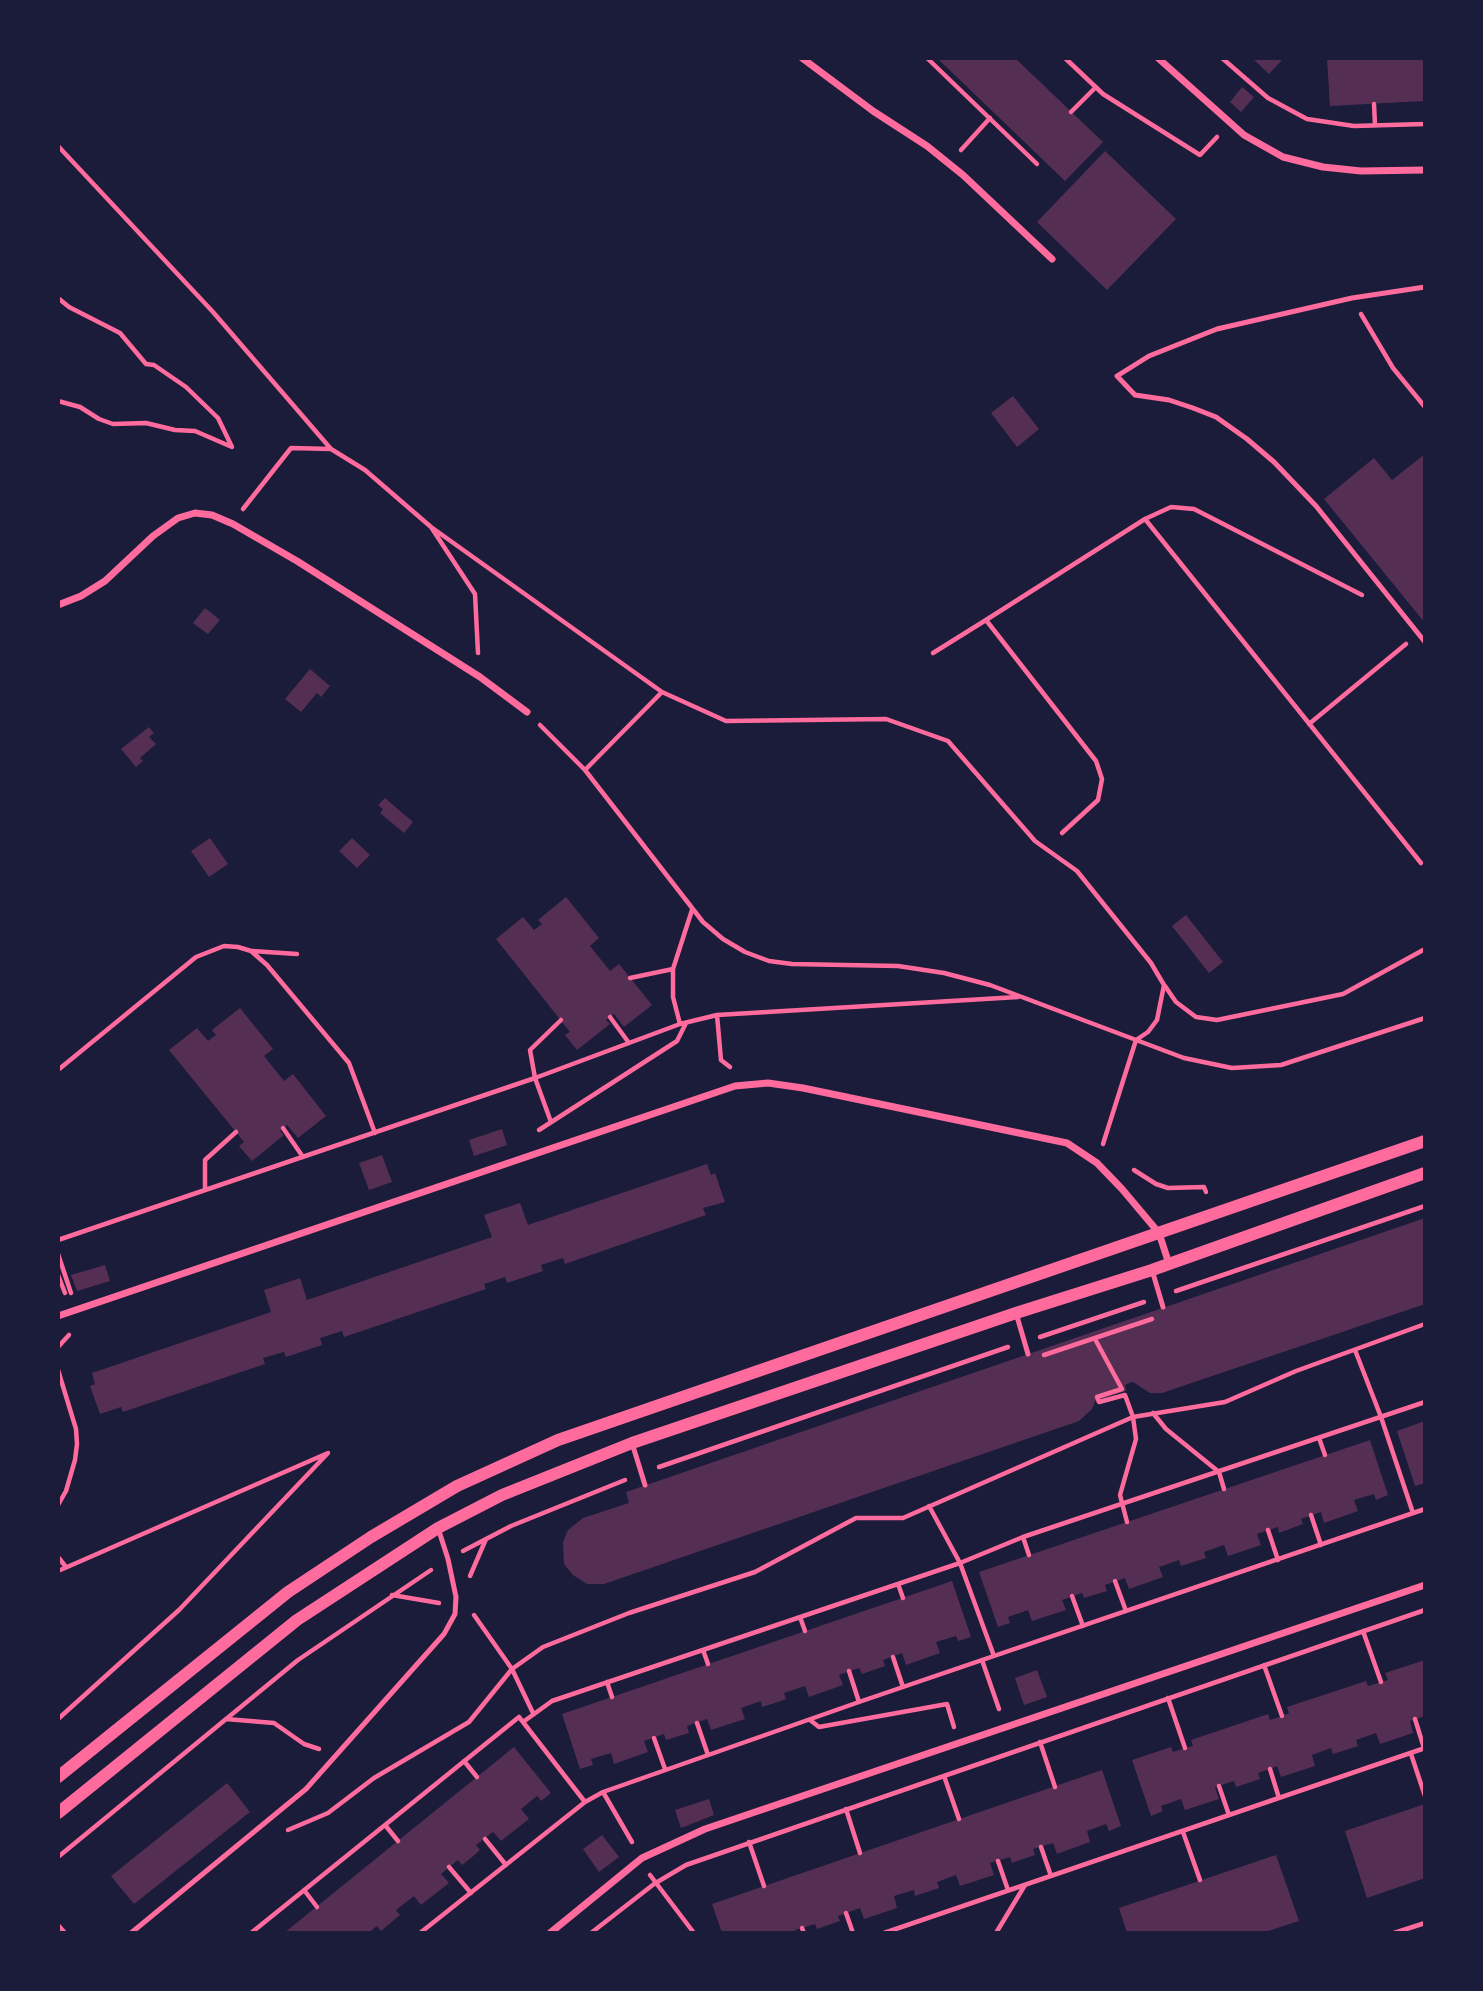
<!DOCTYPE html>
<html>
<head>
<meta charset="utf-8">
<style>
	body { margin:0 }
	#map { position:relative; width:1483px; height:1991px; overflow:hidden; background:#1b1b3a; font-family:"IBM Plex Serif",serif }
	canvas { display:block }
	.frame { position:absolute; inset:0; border:60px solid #1b1b3a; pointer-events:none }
</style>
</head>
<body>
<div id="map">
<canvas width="1483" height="1991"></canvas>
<div class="frame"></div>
</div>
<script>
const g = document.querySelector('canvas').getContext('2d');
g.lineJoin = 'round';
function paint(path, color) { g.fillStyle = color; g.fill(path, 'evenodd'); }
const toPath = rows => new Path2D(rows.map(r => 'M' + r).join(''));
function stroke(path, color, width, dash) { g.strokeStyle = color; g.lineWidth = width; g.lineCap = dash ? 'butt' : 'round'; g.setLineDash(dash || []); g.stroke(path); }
paint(toPath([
	[937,58,1015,58,1103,142,1065,181],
	[1252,58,1284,58,1269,74],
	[1327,58,1425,58,1425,101,1330,106],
	[1242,87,1254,97,1241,112,1230,102],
	[1105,151,1176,219,1107,290,1037,222],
	[1013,396,1039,429,1017,447,991,413],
	[1425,454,1425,623,1324,499,1374,458,1392,480],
	[205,608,220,620,208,634,193,623],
	[310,669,330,686,321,697,317,693,301,712,285,699],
	[149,727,154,733,149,737,156,744,140,758,143,761,136,767,121,749],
	[385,798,413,822,404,833,380,813,383,809,378,805],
	[210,838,228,864,209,877,191,851],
	[352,838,370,855,357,868,339,851],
	[566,897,599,938,590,946,610,971,619,964,652,1005,624,1027,614,1014,606,1020,610,1024,577,1050,565,1035,570,1032,496,939,523,917,534,930,542,924,538,920],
	[1186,915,1223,962,1209,973,1172,926],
	[240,1008,273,1049,264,1056,284,1081,293,1074,326,1116,298,1138,287,1125,280,1131,284,1135,252,1161,239,1146,244,1142,169,1050,197,1028,208,1041,216,1035,212,1030],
	[502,1129,507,1145,474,1156,469,1140],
	[382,1155,392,1182,369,1190,359,1163],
	[707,1164,711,1175,715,1173,725,1202,703,1208,706,1215,565,1264,563,1258,541,1265,543,1271,507,1283,505,1277,484,1284,486,1289,344,1337,342,1331,320,1338,322,1345,286,1357,284,1352,263,1358,265,1364,123,1412,121,1407,100,1414,90,1386,95,1384,92,1373,271,1312,264,1290,300,1278,307,1300,492,1237,484,1215,520,1203,528,1225],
	[1425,1218,1425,1304,1162,1393,1150,1393,1133,1382,1129,1383,1125,1385,1126,1391,1095,1401,1092,1409,1079,1421,604,1584,587,1584,573,1575,564,1564,563,1542,568,1530,583,1518,629,1503,626,1492],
	[105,1265,110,1281,77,1291,71,1275],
	[1425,1421,1425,1483,1415,1486,1397,1431],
	[1370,1440,1388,1495,1376,1500,1374,1494,1354,1500,1358,1511,1324,1523,1321,1512,1301,1519,1303,1524,1279,1533,1278,1527,1257,1534,1261,1545,1228,1556,1224,1545,1204,1552,1206,1558,1181,1566,1179,1560,1159,1567,1163,1577,1129,1589,1125,1578,1105,1585,1107,1591,1084,1598,1082,1593,1062,1600,1066,1610,1032,1621,1028,1610,1008,1617,1010,1623,998,1627,979,1572],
	[952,1581,971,1637,958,1641,956,1636,936,1642,940,1653,906,1665,902,1653,883,1660,885,1666,862,1674,859,1668,839,1675,843,1685,809,1697,805,1686,784,1693,786,1699,775,1703,762,1707,761,1701,741,1708,745,1719,711,1730,707,1719,687,1726,689,1733,666,1740,664,1734,644,1741,648,1752,614,1764,611,1753,591,1759,593,1765,580,1769,562,1714],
	[1425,1660,1425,1716,1410,1721,1413,1733,1380,1744,1376,1733,1356,1740,1358,1746,1333,1754,1331,1748,1312,1755,1315,1766,1281,1777,1277,1766,1270,1769,1258,1773,1260,1779,1236,1787,1234,1781,1215,1787,1219,1799,1185,1810,1181,1799,1161,1806,1163,1811,1151,1816,1132,1760,1171,1747,1173,1752,1185,1748,1193,1746,1191,1740,1268,1714,1270,1720,1282,1716,1289,1713,1287,1707,1366,1681,1368,1686,1388,1680,1385,1673],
	[1037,1670,1047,1697,1024,1705,1015,1678],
	[514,1747,551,1793,541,1801,537,1796,521,1809,529,1819,501,1841,493,1832,476,1845,480,1850,471,1858,462,1865,458,1860,441,1874,449,1883,421,1905,414,1896,396,1910,400,1915,381,1931,377,1926,368,1933,284,1933],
	[1102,1770,1121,1826,1109,1831,1106,1824,1087,1831,1090,1842,1057,1854,1053,1843,1033,1849,1035,1855,1023,1859,1012,1863,1010,1857,990,1863,994,1875,960,1886,956,1875,937,1882,939,1888,915,1896,914,1890,894,1896,897,1908,864,1919,860,1908,838,1916,840,1921,817,1929,815,1924,795,1930,796,1933,722,1933,712,1904],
	[227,1783,250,1812,134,1904,111,1876],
	[709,1799,714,1815,681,1828,675,1810],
	[1425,1804,1425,1878,1367,1898,1345,1831],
	[602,1835,619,1857,599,1872,583,1849],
	[1276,1855,1299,1921,1262,1933,1127,1933,1119,1908]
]), '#542f53');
stroke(toPath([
	[927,58,1037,164],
	[1065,58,1103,94,1200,155,1217,137],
	[1222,58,1268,98,1307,119,1354,126,1425,124],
	[1374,104,1375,125],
	[1071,112,1096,87],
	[58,146,213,312,331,449,365,470,431,527,475,594,478,653],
	[961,150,990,118],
	[58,298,69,307,120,333,146,364,154,365,186,387,218,418,232,447,195,431,175,430,146,423,113,424,99,419,80,407,58,401],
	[1361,314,1393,368,1425,407],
	[243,509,291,448,331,449],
	[1145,519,1421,863],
	[431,527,662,692,726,721,886,719,948,741,1035,841,1077,871,1151,963,1164,985,1157,1020,1148,1032,1136,1040,1103,1144],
	[933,653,986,620],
	[1309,724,1406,644],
	[540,725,585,770,703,922,723,939,745,952,769,961,792,964,898,966,944,973,990,985,1184,1058,1232,1068,1281,1065,1425,1018],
	[585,770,662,692],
	[1062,833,1098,800,1102,779,1096,761,986,620,1145,519,1171,507,1194,509,1362,595],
	[252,951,297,954],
	[630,978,673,969],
	[1165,986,1176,1002,1196,1017,1217,1020,1343,994,1425,949],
	[717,1015,721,1060,730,1067],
	[610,1017,629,1043],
	[680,1024,673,997,673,969,692,910],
	[58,1070,196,957,224,946,238,947,251,951,267,965,349,1063,375,1133],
	[551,1122,535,1078,530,1050,561,1020],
	[283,1128,303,1157],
	[539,1130,677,1041,686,1023],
	[1134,1170,1156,1184,1168,1188,1204,1187,1206,1192],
	[205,1190,205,1160,236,1132],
	[58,1240,535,1078,680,1024,717,1015,1018,997],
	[58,1254,71,1293],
	[58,1275,65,1293],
	[1176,1291,1425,1206],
	[1040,1337,1144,1302],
	[1095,1339,1122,1389,1097,1397,1099,1402,1125,1395,1133,1417,1136,1439,1120,1495,1127,1522],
	[58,1347,69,1335],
	[1355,1350,1381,1417,1413,1513],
	[1044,1355,1152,1319],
	[58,1370,76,1429,77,1444,75,1460,66,1491,58,1505],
	[1153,1413,1166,1429,1219,1472,1224,1489],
	[1319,1438,1325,1455],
	[659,1467,1008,1347],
	[929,1506,960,1563,994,1656],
	[1311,1515,1321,1545],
	[1268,1530,1278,1560],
	[1023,1537,1029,1555],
	[463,1551,511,1526,625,1480],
	[58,1557,66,1567],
	[58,1571,328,1453,179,1610,58,1719],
	[470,1576,486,1539],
	[1115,1581,1126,1611],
	[898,1584,903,1598],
	[392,1595,439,1603],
	[1072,1596,1083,1626],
	[474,1615,512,1669,533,1713],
	[800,1617,805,1631],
	[1363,1631,1381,1682],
	[703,1650,708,1664],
	[893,1657,903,1687],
	[982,1660,999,1709],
	[1264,1665,1282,1716],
	[849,1671,859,1702],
	[607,1682,612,1697],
	[1168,1698,1185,1748],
	[226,1719,274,1723,304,1744,319,1749],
	[1415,1719,1424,1748],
	[810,1720,819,1727,947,1704,954,1727],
	[523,1722,585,1802],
	[697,1723,708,1755],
	[654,1738,665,1769],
	[1040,1742,1055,1787],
	[1411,1754,1425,1796],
	[464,1761,477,1777],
	[1270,1769,1279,1798],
	[944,1776,959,1819],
	[1219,1786,1229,1815],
	[603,1792,632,1842],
	[846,1809,860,1853],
	[385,1825,398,1841],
	[288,1830,328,1813,374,1778,469,1722,512,1669,543,1647,629,1613,755,1572,856,1518,903,1518,1133,1417,1225,1402,1296,1371,1425,1324],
	[1183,1832,1200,1880],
	[485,1839,506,1865],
	[749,1842,764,1886],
	[1041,1847,1051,1876],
	[58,1857,298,1660,431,1570],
	[998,1861,1008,1890],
	[449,1867,471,1893],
	[650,1875,694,1933],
	[304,1890,317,1907],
	[846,1913,853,1933],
	[58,1925,65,1933],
	[802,1928,804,1933],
	[251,1933,519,1717,523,1722,552,1701,960,1563,1023,1537,1425,1402],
	[420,1933,585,1802,603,1792,859,1702,1425,1509],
	[591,1933,654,1884,686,1865,1425,1610],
	[884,1933,1425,1748],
	[996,1933,1025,1885],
	[1394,1933,1425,1923]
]), '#ff6b9d', 4.5);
stroke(toPath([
	[1425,287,1352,298,1217,329,1149,356,1117,376,1135,395,1169,400,1193,408,1216,417,1247,439,1274,462,1316,506,1425,642],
	[1152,1270,1163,1307],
	[1016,1313,1028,1354],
	[632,1443,645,1485],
	[131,1933,306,1789,444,1634,455,1614,456,1597,448,1559,438,1528]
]), '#ff6b9d', 5);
stroke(toPath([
	[802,58,873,111,927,146,963,175,1052,259],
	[1158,58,1244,135,1283,157,1323,167,1361,171,1425,170],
	[58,605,81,596,105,581,153,536,178,518,195,513,212,515,233,524,297,561,480,677,527,712],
	[58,1316,735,1086,768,1083,803,1088,1067,1143,1097,1163,1122,1189,1159,1233,1169,1264],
	[550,1933,642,1858,705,1829,1425,1585]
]), '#ff6b9d', 7);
stroke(toPath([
	[58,1777,288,1592,371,1537,457,1486,558,1440,1425,1141],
	[58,1813,297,1620,438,1528,502,1495,632,1443,1016,1313,1152,1270,1425,1173]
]), '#ff6b9d', 12);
</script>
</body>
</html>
